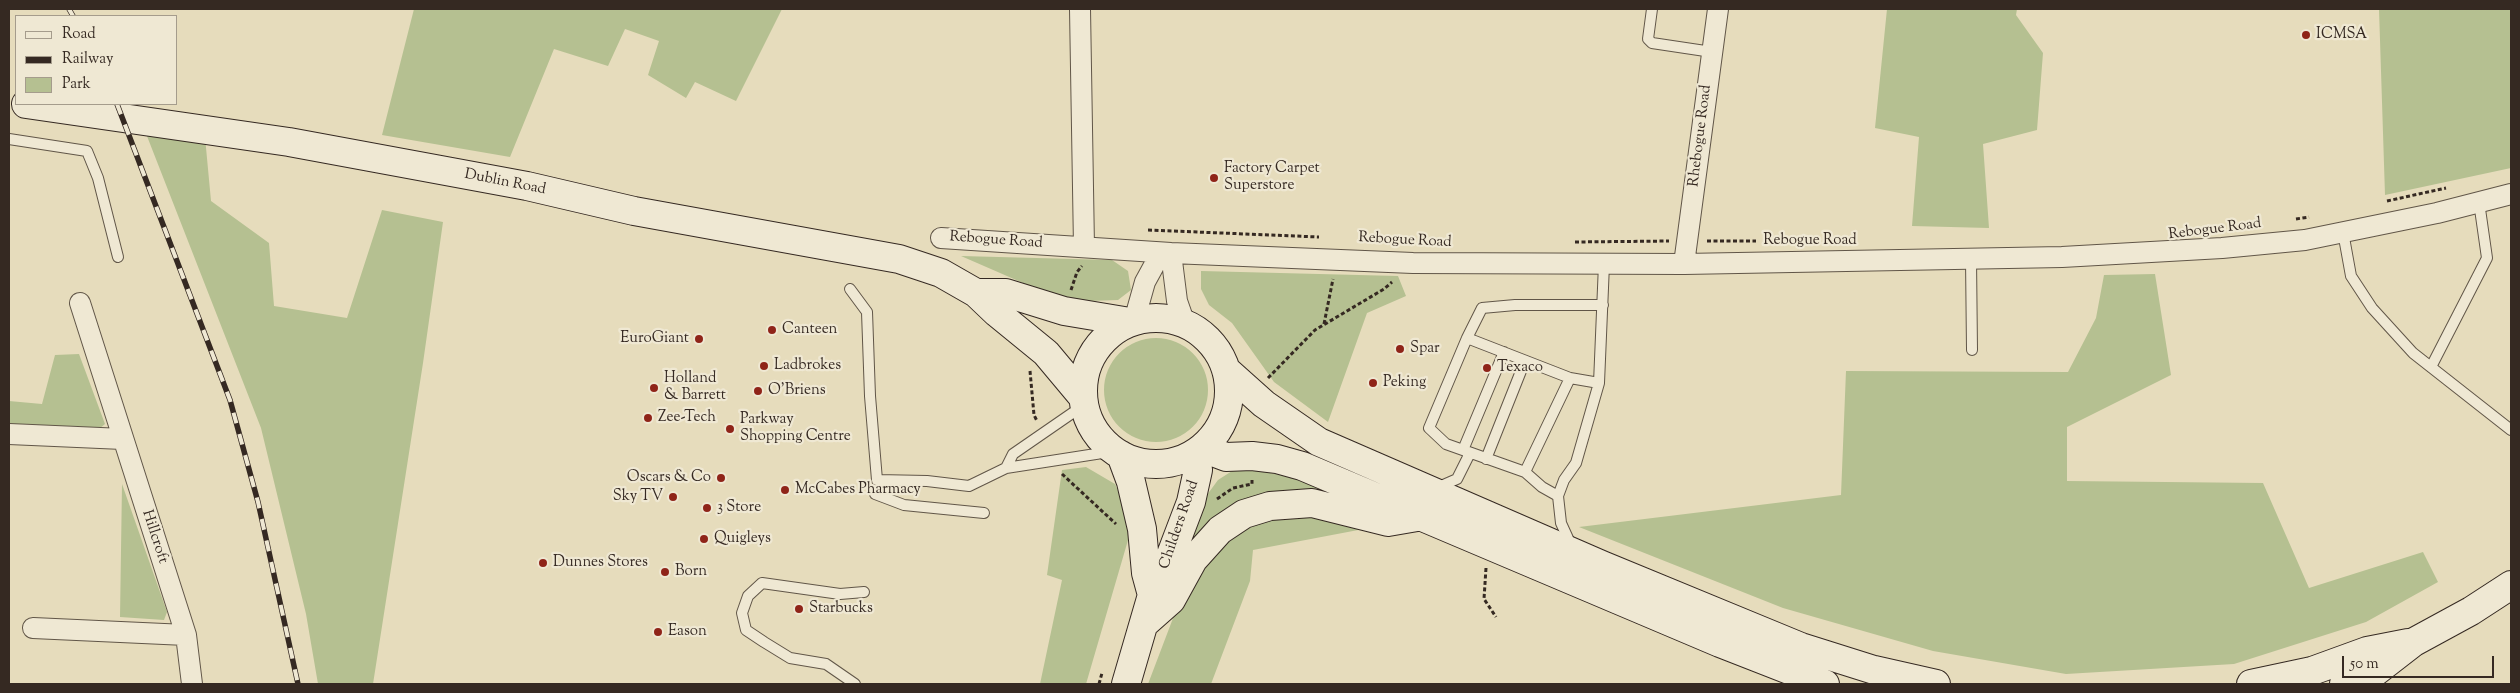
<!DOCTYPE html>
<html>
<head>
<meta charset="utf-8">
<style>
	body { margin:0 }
	#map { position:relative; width:2520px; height:693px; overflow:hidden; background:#e6dcbc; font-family:"Sorts Mill Goudy",serif }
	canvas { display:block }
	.frame { position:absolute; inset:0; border:10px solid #352922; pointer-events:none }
	.legend { position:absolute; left:15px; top:15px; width:162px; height:90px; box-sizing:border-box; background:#efe8d3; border:1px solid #a59c8c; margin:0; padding:6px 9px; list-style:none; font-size:15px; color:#352922 }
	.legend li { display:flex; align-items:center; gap:10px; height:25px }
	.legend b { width:25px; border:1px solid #a59c8c }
	.scale { position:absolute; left:2342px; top:656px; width:152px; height:22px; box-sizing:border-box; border:2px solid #352922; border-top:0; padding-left:6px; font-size:15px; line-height:18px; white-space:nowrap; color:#352922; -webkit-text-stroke:4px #efe8d3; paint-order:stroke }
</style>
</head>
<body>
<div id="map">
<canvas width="2520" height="693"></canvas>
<div class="frame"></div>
<ul class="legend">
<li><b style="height:6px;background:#efe8d3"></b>Road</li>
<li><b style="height:6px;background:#352922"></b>Railway</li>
<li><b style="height:14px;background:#b5c091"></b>Park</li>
</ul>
<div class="scale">50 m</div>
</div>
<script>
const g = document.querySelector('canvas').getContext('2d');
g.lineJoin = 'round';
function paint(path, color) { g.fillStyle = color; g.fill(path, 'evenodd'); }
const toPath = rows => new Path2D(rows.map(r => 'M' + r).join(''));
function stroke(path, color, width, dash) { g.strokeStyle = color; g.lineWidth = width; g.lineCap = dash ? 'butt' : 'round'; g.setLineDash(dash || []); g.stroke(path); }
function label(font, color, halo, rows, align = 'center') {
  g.font = font + ' "Sorts Mill Goudy",serif'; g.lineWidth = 4.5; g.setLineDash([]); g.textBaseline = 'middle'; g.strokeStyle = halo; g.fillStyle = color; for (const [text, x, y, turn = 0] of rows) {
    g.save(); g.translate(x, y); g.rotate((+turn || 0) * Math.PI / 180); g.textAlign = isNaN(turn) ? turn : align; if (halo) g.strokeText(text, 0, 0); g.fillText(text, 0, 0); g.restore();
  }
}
paint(toPath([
	[414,9,782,9,736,101,695,82,686,98,648,75,659,41,625,29,608,66,554,49,510,157,382,135],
	[1887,9,2017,9,2016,15,2043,53,2037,130,1983,144,1989,228,1912,226,1919,137,1875,128],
	[2379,9,2511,9,2511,168,2385,195],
	[145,131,205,137,211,201,269,243,274,306,347,318,382,210,443,222,423,363,373,684,318,684,306,614,261,428],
	[961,256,1112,260,1128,271,1131,290,1118,300,1088,301,1046,293],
	[1201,271,1398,276,1406,296,1367,313,1328,422,1274,382,1232,323,1209,305,1201,289],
	[2155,274,2171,375,2067,427,2067,481,2263,483,2309,588,2423,552,2438,582,2366,622,2234,664,2066,674,1933,651,1783,608,1579,527,1841,495,1846,371,2068,372,2096,318,2104,275],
	'1104 390a52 52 0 1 1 104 0a52 52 0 1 1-104 0Z',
	[79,354,105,424,99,429,9,424,9,401,42,404,55,355],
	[1086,467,1115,484,1133,523,1086,684,1040,684,1062,580,1047,575,1062,470],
	[1245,469,1295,477,1315,484,1317,490,1316,495,1186,551,1201,503,1218,480,1232,471],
	[122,484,167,612,164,620,120,617],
	[1309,511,1374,527,1253,550,1250,581,1211,684,1148,684,1186,584,1210,553,1266,516]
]), '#b5c091');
const service = toPath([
	[1652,9,1648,39,1652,43,1712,52],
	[9,139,87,151,98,178,118,257],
	[2343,232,2351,276,2372,308,2413,353,2511,430],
	[1971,259,1972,350],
	[850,289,867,312,870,396,877,480,927,481,969,486,1006,468,1115,451],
	[1467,338,1570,378],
	[2431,367,2487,258,2479,202],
	[1463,450,1504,352],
	[1486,459,1525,361],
	[1006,468,1013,454,1084,405],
	[1525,472,1446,444,1429,428,1467,338,1482,308,1515,305,1603,305],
	[1435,485,1441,486,1457,479,1470,453],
	[875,494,904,505,984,513],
	[1558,496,1542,487,1525,472,1570,378,1599,383],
	[1571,545,1561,523,1558,496,1564,480,1576,463,1599,383,1604,264],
	[855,684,826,664,790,658,764,642,746,630,742,613,748,596,762,583,840,594,864,592]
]);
const minor = toPath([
	[1080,9,1084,247],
	[941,238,1171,253,1413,263,1684,264,2062,257,2222,248,2305,240,2437,213,2511,194],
	[1684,264,1718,9],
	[80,303,186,635,192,684],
	[1134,321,1145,282,1157,260,1171,253,1177,301,1185,324],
	[9,434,123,439],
	[33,628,186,635]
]);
const secondary = toPath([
	[26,104,289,142,527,186,634,211,899,259,941,273,976,293,997,313,1046,353,1082,396],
	[976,293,1006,293,1064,311,1130,322],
	'1083 391a73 73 0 1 1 146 0a73 73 0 1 1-146 0Z',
	[1226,370,1264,404,1319,442,1602,565,1801,647,1874,670,1936,684],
	[1202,448,1226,457,1252,456,1277,459,1302,466,1720,643,1825,684],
	[1121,455,1131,482,1142,529,1146,573,1152,595],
	[1145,623,1171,600,1193,560,1220,530,1244,514,1270,506,1312,503,1388,522,1417,517],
	[1126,684,1152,595,1164,573,1191,502,1198,470,1196,453],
	[2251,684,2312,671,2367,651,2408,643],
	[2344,684,2374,673,2414,642,2471,611,2511,585]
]);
stroke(service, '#615648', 12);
stroke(minor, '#615648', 22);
stroke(secondary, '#352922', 30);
stroke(toPath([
	[2387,201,2446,188],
	[2296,219,2309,217],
	[1148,230,1319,237],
	[1707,241,1756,241],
	[1575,242,1669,241],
	[1071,290,1077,272,1082,266],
	[1324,324,1333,279],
	[1030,371,1034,415,1037,421],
	[1268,378,1315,330,1384,289,1392,282],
	[1062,474,1116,524],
	[1217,499,1233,488,1252,484,1252,480],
	[1486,568,1484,599,1496,617],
	[1099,684,1102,673]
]), '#352922', 3, [4, 2.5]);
stroke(service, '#efe8d3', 10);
stroke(minor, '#efe8d3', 20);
stroke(secondary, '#efe8d3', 28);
const rail = toPath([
	[69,9,73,16],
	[117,104,230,400,258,502,298,684]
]);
stroke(rail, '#352922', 5.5);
stroke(rail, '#efe8d3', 4, [11]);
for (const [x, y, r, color] of [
	[2306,35,5,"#8f2418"],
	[1214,178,5,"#8f2418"],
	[772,330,5,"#8f2418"],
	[699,339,5,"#8f2418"],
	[1400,349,5,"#8f2418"],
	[764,366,5,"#8f2418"],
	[1487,368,5,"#8f2418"],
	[1373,383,5,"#8f2418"],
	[654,388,5,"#8f2418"],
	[758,391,5,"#8f2418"],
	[648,418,5,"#8f2418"],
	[730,429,5,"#8f2418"],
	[721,478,5,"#8f2418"],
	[785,490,5,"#8f2418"],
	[673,497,5,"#8f2418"],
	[707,508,5,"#8f2418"],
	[704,539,5,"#8f2418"],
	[543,563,5,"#8f2418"],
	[665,572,5,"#8f2418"],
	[799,609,5,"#8f2418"],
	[658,632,5,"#8f2418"]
]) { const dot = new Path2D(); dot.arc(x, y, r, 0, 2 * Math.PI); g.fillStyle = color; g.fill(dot); stroke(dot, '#efe8d3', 2); }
label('15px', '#352922', '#efe8d3', [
	["ICMSA",2316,35],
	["Factory Carpet",1224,169],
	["Superstore",1224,186],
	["Canteen",782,330],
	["EuroGiant",689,339,"right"],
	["Spar",1410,349],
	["Ladbrokes",774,366],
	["Texaco",1497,368],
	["Holland",664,379],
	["& Barrett",664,396],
	["Peking",1383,383],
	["O'Briens",768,391],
	["Zee-Tech",658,418],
	["Parkway",740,420],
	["Shopping Centre",740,437],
	["Oscars & Co",711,478,"right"],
	["McCabes Pharmacy",795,490],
	["Sky TV",663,497,"right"],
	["3 Store",717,508],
	["Quigleys",714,539],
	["Dunnes Stores",553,563],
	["Born",675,572],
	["Starbucks",809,609],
	["Eason",668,632]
], 'left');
label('15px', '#352922', '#efe8d3', [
	["Rhebogue Road",1701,136,-83],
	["Dublin Road",505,183,11],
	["Rebogue Road",2215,230,-7],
	["Rebogue Road",996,241,4],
	["Rebogue Road",1405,241,3],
	["Rebogue Road",1810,241],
	["Childers Road",1180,525,-71],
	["Hillcroft",154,537,72]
]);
</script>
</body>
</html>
